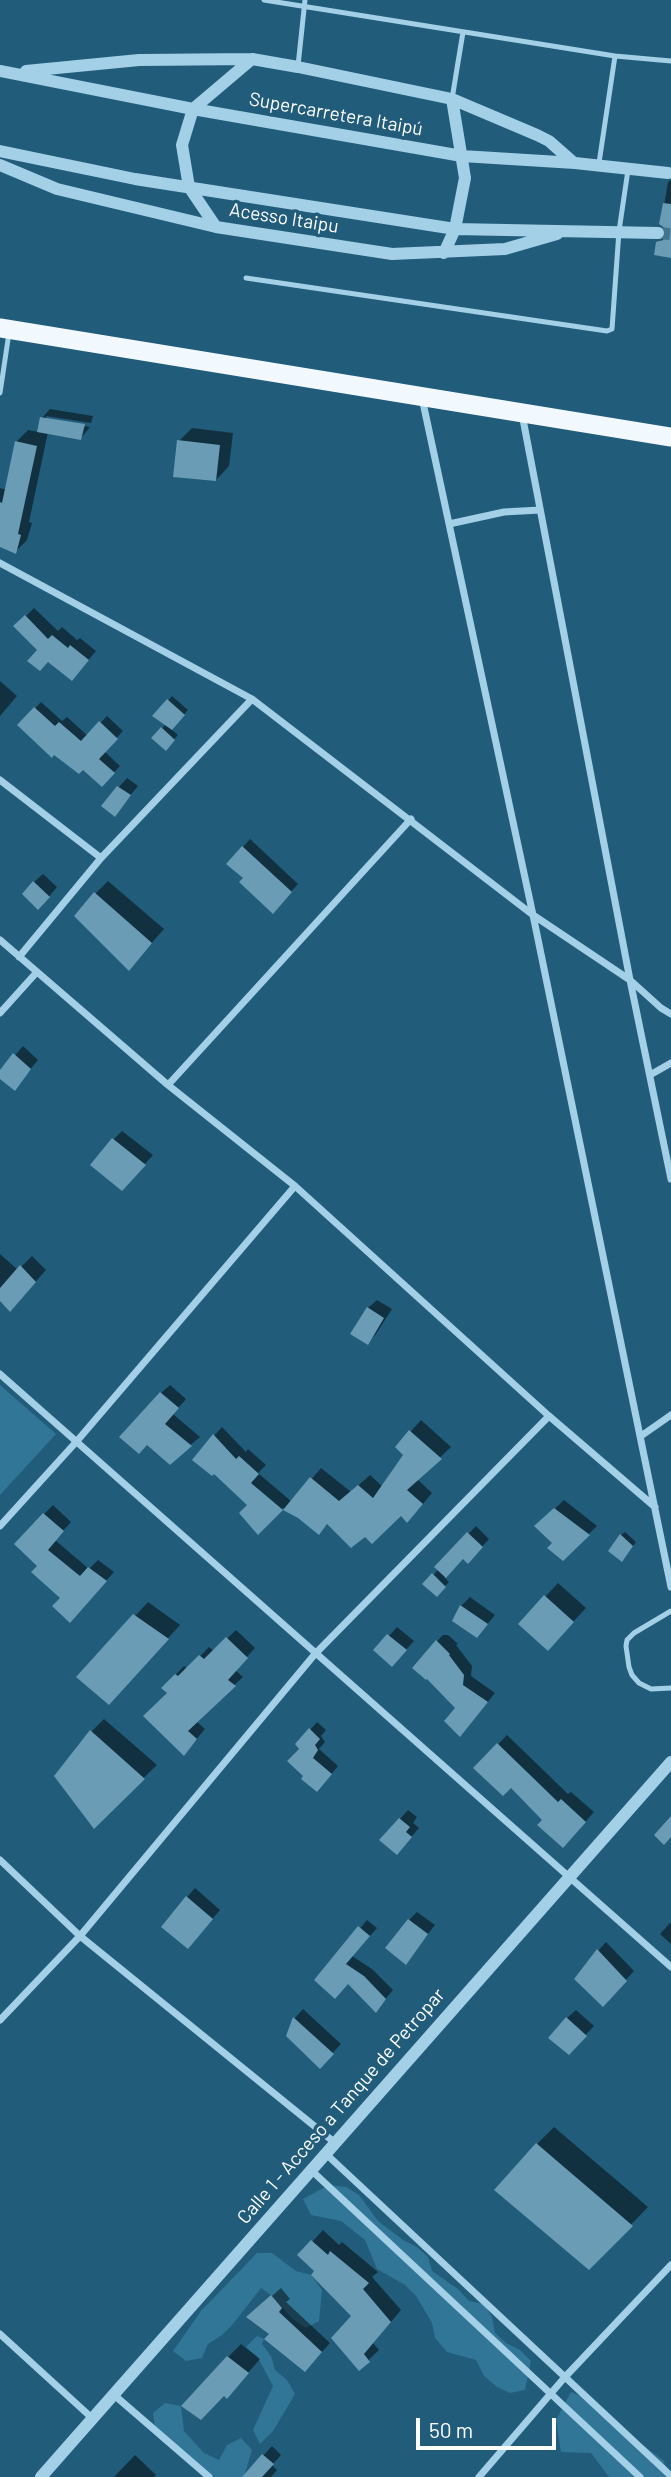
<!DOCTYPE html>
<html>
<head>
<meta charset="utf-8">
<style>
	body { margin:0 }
	#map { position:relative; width:671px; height:2477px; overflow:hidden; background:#215c7b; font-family:Barlow,sans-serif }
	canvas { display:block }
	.scale { position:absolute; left:416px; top:2418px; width:140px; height:32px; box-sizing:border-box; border:4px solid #fff; border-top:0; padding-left:9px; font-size:21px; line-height:24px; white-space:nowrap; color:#fff; -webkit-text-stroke:5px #215c7b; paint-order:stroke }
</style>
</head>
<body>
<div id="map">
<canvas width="671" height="2477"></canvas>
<div class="scale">50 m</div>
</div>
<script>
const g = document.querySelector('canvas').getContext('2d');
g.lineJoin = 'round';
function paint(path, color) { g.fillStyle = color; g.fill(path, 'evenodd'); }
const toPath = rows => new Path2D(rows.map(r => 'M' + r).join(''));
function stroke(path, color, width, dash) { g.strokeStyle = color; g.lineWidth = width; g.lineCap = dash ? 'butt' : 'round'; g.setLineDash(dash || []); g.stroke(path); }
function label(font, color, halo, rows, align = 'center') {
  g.font = font + ' Barlow,sans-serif'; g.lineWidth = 7; g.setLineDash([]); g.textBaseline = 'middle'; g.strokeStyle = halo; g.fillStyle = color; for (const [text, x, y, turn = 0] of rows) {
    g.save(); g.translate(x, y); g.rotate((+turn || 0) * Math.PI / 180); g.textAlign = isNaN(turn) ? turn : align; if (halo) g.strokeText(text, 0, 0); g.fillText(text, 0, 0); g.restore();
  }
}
paint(toPath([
	[0,1385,56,1434,0,1495],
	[329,2185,346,2187,359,2195,378,2221,403,2240,417,2247,428,2257,432,2271,458,2289,469,2301,484,2304,492,2317,495,2333,506,2343,520,2350,531,2361,525,2390,510,2393,497,2387,484,2376,476,2360,447,2352,435,2338,432,2323,416,2296,405,2285,377,2269,365,2240,341,2221,311,2215,303,2199],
	[257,2253,272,2253,296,2271,311,2275,322,2290,319,2321,306,2328,293,2319,271,2295,261,2288,233,2324,222,2335,208,2344,202,2358,186,2361,173,2351,201,2311],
	[257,2336,264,2339,262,2344,271,2356,275,2370,287,2380,295,2394,273,2431,260,2444,253,2430,273,2386,258,2358,246,2347],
	[571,2392,589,2399,637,2441,663,2460,671,2477,609,2477,591,2453,561,2452,556,2420],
	[165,2403,181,2406,184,2431,204,2453,219,2460,227,2445,241,2438,252,2450,244,2477,207,2477,176,2450,162,2442,155,2428,153,2413]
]), '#317697');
paint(toPath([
	[671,180,671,256,658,243,668,233,667,227,661,224,668,182],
	[50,409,93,416,91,423,46,416,46,420,90,427,81,438,48,432,29,522,32,523,27,540,15,552,0,545,0,488,7,490,16,442,28,430,38,432,42,418],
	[192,428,233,433,229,466,216,480,179,441],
	[34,608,58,631,62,627,77,640,80,638,96,651,80,670,48,660,16,626],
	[0,681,17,696,0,716],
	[172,696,188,710,171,729,178,735,165,749,153,738,166,724,155,716],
	[41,702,62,721,67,717,88,736,107,716,123,731,104,751,120,766,102,785,83,768,19,725],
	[127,778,138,786,114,815,119,787],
	[250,839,298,884,280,904,246,878,243,847],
	[43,874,57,887,47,899,34,882],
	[108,881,164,929,141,955,95,894],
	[23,1046,38,1060,15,1088,0,1076,0,1073],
	[122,1131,153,1155,130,1180,114,1139],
	[0,1254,18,1270,32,1256,46,1270,21,1298,0,1299],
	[377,1300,392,1309,376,1334,367,1343,368,1308],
	[170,1385,186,1399,173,1414,200,1437,170,1462,147,1443,161,1393],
	[421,1420,451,1447,417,1479,432,1493,418,1510,401,1513,366,1535,328,1523,319,1532,299,1516,283,1508,258,1533,250,1505,214,1436,222,1427,246,1452,248,1449,266,1465,258,1473,292,1502,321,1468,351,1492,370,1475,383,1487,406,1455,397,1447],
	[564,1500,597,1526,563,1559,554,1543,537,1526],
	[53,1505,71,1522,55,1540,89,1569,98,1560,114,1572,78,1612,40,1565,44,1514],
	[476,1526,489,1539,468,1562,463,1557,444,1577,449,1582,436,1595,425,1584,439,1569,437,1567],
	[625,1532,636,1542,625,1556,621,1535],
	[558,1583,586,1608,560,1636,520,1624],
	[470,1597,495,1615,485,1627,454,1620,461,1606],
	[148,1602,180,1625,121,1690,79,1677],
	[397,1627,414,1641,400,1656,389,1636],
	[236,1630,255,1648,235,1670,243,1677,196,1721,205,1729,184,1754,169,1693,163,1688,184,1666,188,1669,209,1647,214,1651],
	[443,1635,448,1635,458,1644,456,1645,472,1666,471,1676,495,1693,468,1726,457,1708,427,1676,434,1644],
	[104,1719,157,1765,94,1826,91,1732],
	[317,1722,326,1730,321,1736,325,1742,319,1749,338,1766,324,1783,302,1749,310,1730],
	[507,1735,568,1794,571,1792,594,1812,572,1837,544,1820,512,1785,475,1768],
	[408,1810,417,1817,413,1823,419,1828,405,1844,400,1819],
	[195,1888,220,1910,196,1938,187,1897],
	[417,1912,435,1925,406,1962,409,1920],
	[367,1920,377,1928,352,1956,372,1969,393,1990,376,2010,348,1982,317,1980],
	[671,1922,671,1944,660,1934],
	[606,1942,634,1971,611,1996,598,1951],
	[303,2009,341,2044,320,2066,288,2035,295,2018],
	[576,2010,594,2026,569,2052,567,2018],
	[554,2127,648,2207,589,2268,537,2144],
	[323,2230,339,2245,342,2242,378,2272,372,2277,401,2310,373,2343,379,2350,359,2369,354,2316,317,2271,300,2255],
	[281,2288,290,2299,286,2302,330,2343,314,2361,271,2334,257,2309],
	[241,2344,260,2359,227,2397,228,2357],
	[272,2446,281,2455,272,2465,277,2470,271,2477,249,2477,246,2475],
	[135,2455,156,2475,154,2477,114,2477]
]), '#0007');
paint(toPath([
	[663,203,671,204,671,258,654,255,656,242,663,240,667,234,665,228,659,224],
	[40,417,85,424,81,440,37,432],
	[177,440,220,445,216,481,173,477],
	[15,441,37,446,18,534,21,535,16,554,0,547,0,502,2,503],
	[25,615,48,639,52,635,68,648,70,645,89,660,72,681,48,662,40,671,27,661,37,650,13,626],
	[167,699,185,715,172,730,152,716],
	[34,707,55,726,59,722,81,741,99,721,118,739,99,759,115,773,102,787,83,770,79,774,54,755,52,758,17,725],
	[161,727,175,740,166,751,151,738],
	[117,786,131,795,115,817,101,806],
	[242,846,292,892,273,914,239,882,243,878,226,864],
	[33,881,50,897,38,910,22,894],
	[94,892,152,943,129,971,74,916],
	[13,1053,31,1069,15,1091,0,1079,0,1070],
	[112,1138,146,1165,122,1191,90,1165],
	[20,1265,36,1282,10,1312,0,1301,0,1288],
	[367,1307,384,1318,368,1345,350,1334],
	[160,1392,179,1408,165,1424,192,1446,170,1465,147,1445,139,1454,119,1437],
	[409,1430,442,1459,407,1490,423,1504,407,1523,401,1516,372,1544,365,1537,351,1548,327,1524,319,1535,298,1518,283,1510,310,1477,339,1501,358,1485,373,1498,403,1455,395,1447],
	[213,1434,236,1459,239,1456,259,1474,251,1483,283,1510,258,1535,239,1513,247,1505,214,1474,212,1476,192,1460],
	[554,1508,590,1535,563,1561,547,1548,552,1543,534,1526],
	[43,1513,64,1531,48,1550,80,1576,88,1567,107,1581,70,1623,52,1606,60,1598,31,1572,37,1566,14,1544],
	[467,1532,483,1547,468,1564,463,1559,446,1578,434,1567],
	[620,1534,633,1546,622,1562,608,1551],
	[432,1573,446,1587,437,1597,422,1584],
	[544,1595,574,1622,548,1651,518,1624],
	[460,1605,488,1624,477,1638,452,1621],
	[133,1614,169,1639,109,1705,76,1677],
	[387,1634,407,1650,392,1667,373,1650],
	[226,1637,248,1658,228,1680,236,1686,188,1731,197,1739,184,1756,143,1716,167,1693,161,1688,175,1674,178,1676,199,1655,204,1659],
	[436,1640,450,1654,449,1655,464,1675,463,1685,488,1702,460,1737,444,1721,455,1708,427,1679,426,1680,412,1668],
	[309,1728,320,1739,315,1745,318,1750,313,1758,332,1774,317,1792,301,1779,303,1776,287,1761,299,1749,295,1744],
	[90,1730,145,1779,94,1829,54,1776],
	[497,1743,558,1802,561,1799,586,1822,563,1848,537,1825,542,1820,511,1788,503,1796,473,1768],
	[671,1816,671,1837,664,1845,654,1835],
	[399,1818,410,1827,406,1832,412,1837,397,1855,379,1840],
	[186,1896,213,1919,188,1949,161,1927],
	[408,1919,428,1934,406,1965,385,1948],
	[358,1926,370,1936,346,1964,364,1976,386,1999,376,2013,348,1984,335,1999,314,1980],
	[597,1949,627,1981,603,2007,574,1979],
	[293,2017,334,2054,320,2069,286,2036],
	[566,2017,587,2036,569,2055,548,2038],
	[536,2143,633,2226,589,2270,494,2190],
	[311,2240,328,2255,330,2251,369,2283,363,2289,391,2322,364,2354,370,2362,359,2371,331,2338,351,2316,311,2275,314,2271,297,2255],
	[271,2295,282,2308,279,2312,322,2352,305,2372,264,2339,269,2334,246,2317],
	[227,2356,249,2373,227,2399,224,2396,201,2420,181,2406],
	[262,2454,274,2464,262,2477,242,2477]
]), '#6a9cb5');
stroke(toPath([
	[658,233,671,234]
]), '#42748f', 12, [12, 6]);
stroke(toPath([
	[264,0,615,56,671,61],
	[298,66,305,0],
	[452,99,463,32],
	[599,163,615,56],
	[246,278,607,331,612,329,619,231,628,170],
	[0,393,9,333],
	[671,1611,634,1633,627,1640,626,1646,629,1667,632,1675,639,1683,651,1689,671,1688]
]), '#a3d0e6', 5);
stroke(toPath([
	[422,398,533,915,671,1587],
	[522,414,630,980,671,1179],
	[449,524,504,512,540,510],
	[0,563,252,699,533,915,630,980,661,1008,671,1014],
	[0,780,101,858],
	[0,940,168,1085,295,1186,549,1416,655,1507],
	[19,957,101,858,252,699],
	[0,1013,36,973],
	[650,1075,671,1063],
	[168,1085,411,819],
	[0,1374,671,1967],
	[641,1436,671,1415],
	[0,1526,77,1441,295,1186],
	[0,1860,80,1936,334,2142],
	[0,2020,80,1936,315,1654,549,1416],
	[325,2153,671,2476],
	[311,2170,640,2477],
	[0,2334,92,2418],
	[113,2394,209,2477],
	[479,2477,565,2377,671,2265]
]), '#a3d0e6', 7);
stroke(toPath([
	[0,71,193,109,462,156,575,163,668,173],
	[26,71,139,60,252,59,298,67,452,99,537,135,549,141,574,163],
	[0,151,135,179,455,229,658,233],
	[0,165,57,189,216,227,392,254,505,249,557,234],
	[216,227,189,187,182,145,193,109,252,59],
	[444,253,455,229,465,178,452,99],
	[41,2477,671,1762]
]), '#a3d0e6', 12);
stroke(toPath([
	[0,328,671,437]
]), '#f2f9fe', 19);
label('19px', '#fff', '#215c7b', [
	["Supercarretera Itaipú",336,114,10],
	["Acesso Itaipu",284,218,9],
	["Calle 1 - Acceso a Tanque de Petropar",341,2106,-49]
]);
</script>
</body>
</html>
